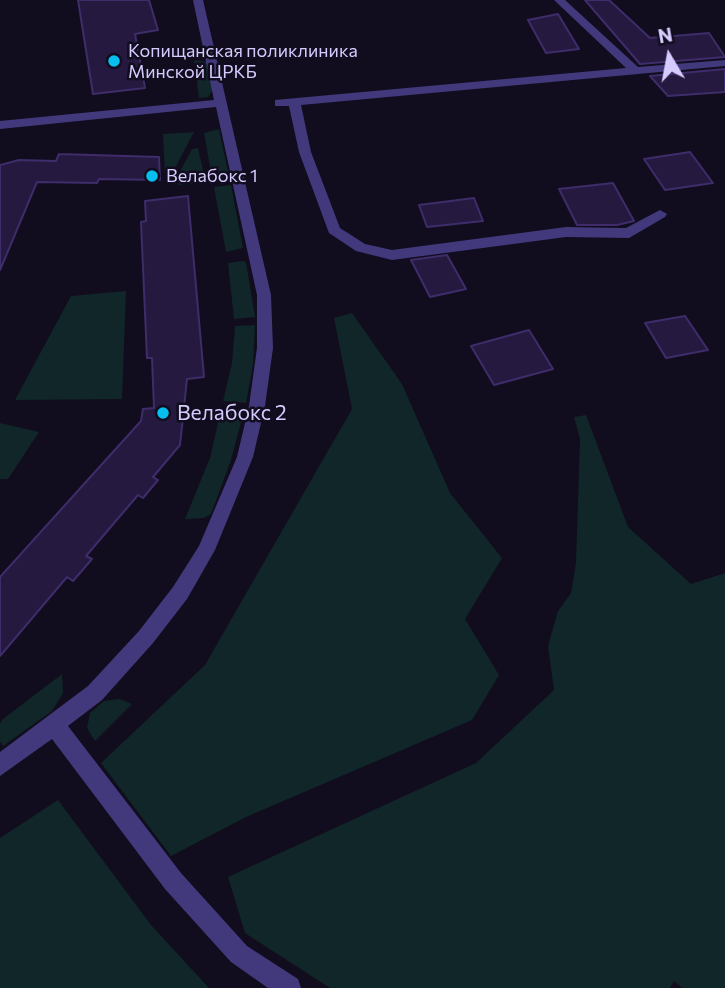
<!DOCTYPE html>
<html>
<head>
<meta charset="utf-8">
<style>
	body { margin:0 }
	#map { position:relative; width:725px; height:988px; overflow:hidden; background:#110d1e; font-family:Commissioner,sans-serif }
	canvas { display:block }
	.north { position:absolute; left:634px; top:21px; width:70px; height:70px; -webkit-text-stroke:5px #110d1e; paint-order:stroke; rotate:350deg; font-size:19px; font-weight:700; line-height:28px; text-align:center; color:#d6cbfe }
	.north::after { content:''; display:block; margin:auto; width:24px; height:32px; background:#d6cbfe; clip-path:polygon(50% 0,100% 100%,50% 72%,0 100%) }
</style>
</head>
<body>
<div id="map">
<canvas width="725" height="988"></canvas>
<div class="north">N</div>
</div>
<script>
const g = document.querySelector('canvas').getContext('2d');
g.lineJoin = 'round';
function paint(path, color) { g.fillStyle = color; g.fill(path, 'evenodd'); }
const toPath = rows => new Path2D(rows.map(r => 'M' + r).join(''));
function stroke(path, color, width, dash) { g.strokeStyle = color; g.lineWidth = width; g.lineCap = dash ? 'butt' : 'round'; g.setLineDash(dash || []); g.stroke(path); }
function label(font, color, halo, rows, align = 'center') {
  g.font = font + ' Commissioner,sans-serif'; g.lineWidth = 5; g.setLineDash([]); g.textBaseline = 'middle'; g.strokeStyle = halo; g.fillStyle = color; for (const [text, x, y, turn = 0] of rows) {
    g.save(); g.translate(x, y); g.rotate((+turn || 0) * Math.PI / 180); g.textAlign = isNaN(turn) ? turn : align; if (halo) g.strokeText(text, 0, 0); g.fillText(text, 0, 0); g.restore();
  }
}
paint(toPath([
	[194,60,207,62,214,88,208,97,199,98],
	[219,129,230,181,213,183,204,133],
	[194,132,172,174,165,176,163,134],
	[198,148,206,183,178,185,177,177,192,149],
	[231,185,243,248,226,252,214,187],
	[243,261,246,262,255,317,234,319,228,263],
	[126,291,122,399,15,400,71,296],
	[352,313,402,384,450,493,502,558,465,619,499,675,472,720,246,817,171,856,101,763,205,665,352,409,334,318],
	[255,325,253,365,246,403,223,401,232,363,235,326],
	[221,410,244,411,231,460,211,514,204,518,185,519,210,458],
	[586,415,628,527,691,584,725,573,725,988,682,988,674,981,670,988,330,988,245,933,228,877,476,763,554,690,548,646,558,611,571,593,576,563,580,439,574,417],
	[0,423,39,432,8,479,0,479],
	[62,674,63,693,52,711,3,746,0,741,0,723,3,719],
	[120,699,132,704,95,741,87,728,90,713,104,701],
	[58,800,151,925,209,988,0,988,0,838]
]), '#102628');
const building = toPath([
	[78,0,149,0,158,30,135,34,145,88,93,94,78,0],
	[585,0,609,0,650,38,709,33,725,57,640,64,585,0],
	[558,14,579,49,546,53,528,20,558,14],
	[725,69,725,92,668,96,650,76,725,69],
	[690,152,713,183,665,190,644,159,690,152],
	[59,154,159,157,160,180,99,179,97,183,37,182,0,270,0,165,19,160,56,161,59,154],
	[613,183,634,221,617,225,577,225,559,189,613,183],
	[188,196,204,377,187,379,180,445,153,477,158,480,143,498,138,495,86,556,92,559,73,581,67,577,0,656,0,577,141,421,143,409,154,408,152,358,147,358,141,222,146,221,145,201,188,196],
	[474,198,483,221,427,227,419,205,474,198],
	[447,255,466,289,430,297,411,260,447,255],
	[685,316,708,350,666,358,645,323,685,316],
	[529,330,553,369,494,385,471,346,529,330]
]);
paint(building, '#25193f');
stroke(building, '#3f2c6a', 2);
paint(toPath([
	[193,0,203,0,271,295,273,348,265,406,253,457,215,550,187,599,153,643,102,700,68,726,181,873,247,946,298,979,301,988,268,988,231,962,165,889,52,739,0,776,0,752,88,686,139,631,173,587,199,546,237,457,249,406,257,348,257,295,216,107,0,129,0,121,214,100,193,0],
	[554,0,565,0,638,67,725,60,725,66,301,105,311,152,340,228,365,244,392,250,566,227,626,228,660,210,667,214,665,217,629,238,566,237,392,260,356,251,329,233,299,152,289,106,275,106,275,100,626,68,554,0]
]), '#42397c');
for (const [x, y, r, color] of [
	[114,61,7,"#06bfef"],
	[152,176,7,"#06bfef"],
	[163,413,7,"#06bfef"]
]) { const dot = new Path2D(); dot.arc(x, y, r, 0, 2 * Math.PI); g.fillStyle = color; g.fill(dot); stroke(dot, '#110d1e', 2.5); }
label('18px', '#d6cbfe', '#110d1e', [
	["Копищанская поликлиника",128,51],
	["Минской ЦРКБ",128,72],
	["Велабокс 1",166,176]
], 'left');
label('21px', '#d6cbfe', '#110d1e', [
	["Велабокс 2",177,413]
], 'left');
</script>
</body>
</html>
